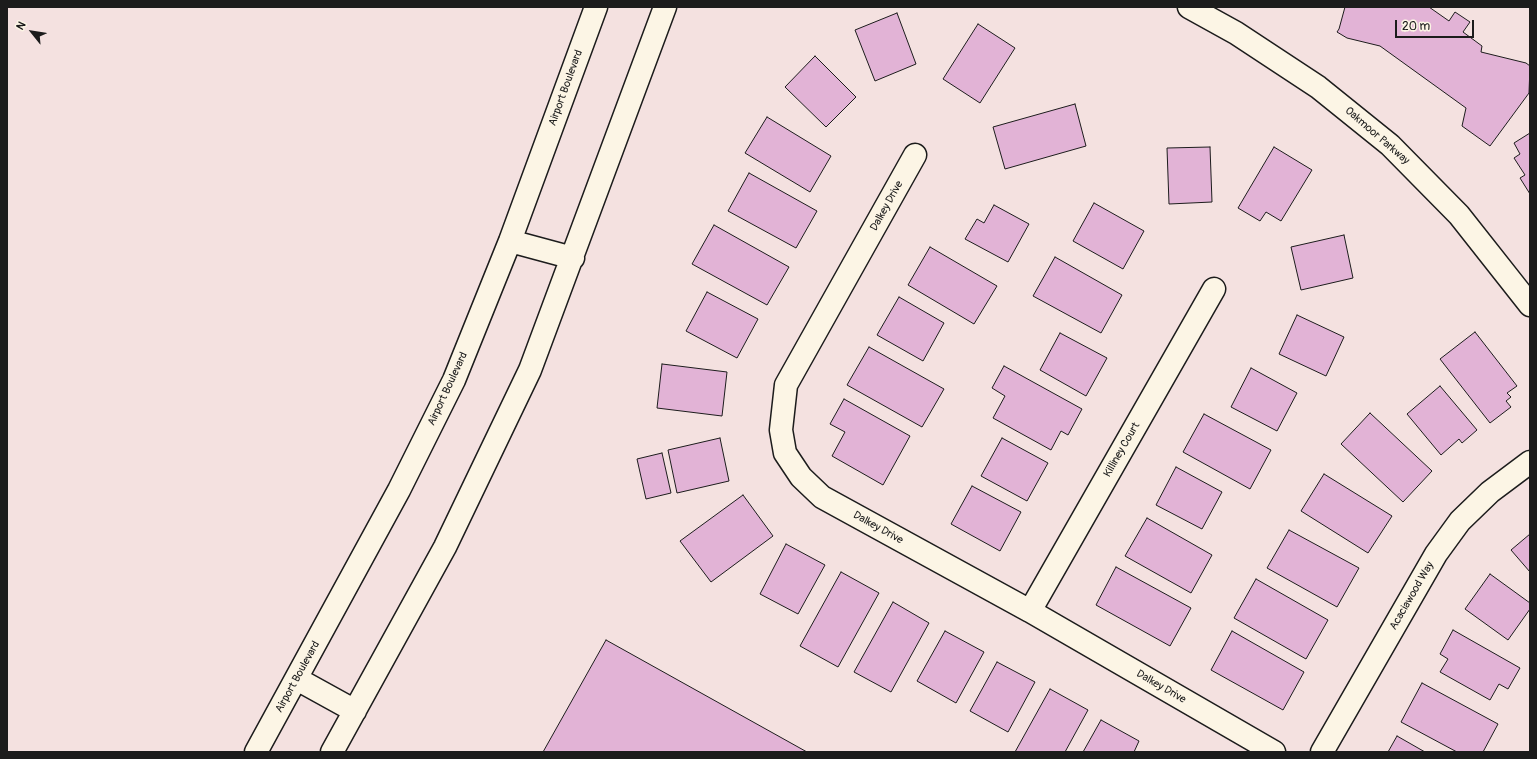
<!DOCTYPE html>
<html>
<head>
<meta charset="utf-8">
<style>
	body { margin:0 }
	#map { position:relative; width:1537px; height:759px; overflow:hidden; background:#f4e1e0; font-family:Pangolin,sans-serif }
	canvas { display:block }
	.frame { position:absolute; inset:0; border:8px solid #1c1c1c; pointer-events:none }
	.north { position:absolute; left:12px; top:12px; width:40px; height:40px; -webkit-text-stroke:3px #fcf5e5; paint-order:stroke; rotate:300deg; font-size:11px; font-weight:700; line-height:16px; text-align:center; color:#1c1c1c }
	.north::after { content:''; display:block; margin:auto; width:14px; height:18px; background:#1c1c1c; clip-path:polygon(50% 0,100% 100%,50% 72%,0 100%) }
	.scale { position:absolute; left:1395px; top:20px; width:79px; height:18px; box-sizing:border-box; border:2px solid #1c1c1c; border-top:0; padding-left:5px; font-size:12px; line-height:14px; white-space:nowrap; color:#1c1c1c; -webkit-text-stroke:3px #fcf5e5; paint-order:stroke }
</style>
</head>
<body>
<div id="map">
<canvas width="1537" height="759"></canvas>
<div class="frame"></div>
<div class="north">N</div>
<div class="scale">20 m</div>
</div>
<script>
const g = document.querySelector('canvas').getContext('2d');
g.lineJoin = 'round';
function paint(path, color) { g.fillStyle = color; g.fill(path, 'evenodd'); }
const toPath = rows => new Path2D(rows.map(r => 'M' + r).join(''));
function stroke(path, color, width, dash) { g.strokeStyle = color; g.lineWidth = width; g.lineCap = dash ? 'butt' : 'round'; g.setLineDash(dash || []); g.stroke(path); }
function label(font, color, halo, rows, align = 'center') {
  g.font = font + ' Pangolin,sans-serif'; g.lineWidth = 4; g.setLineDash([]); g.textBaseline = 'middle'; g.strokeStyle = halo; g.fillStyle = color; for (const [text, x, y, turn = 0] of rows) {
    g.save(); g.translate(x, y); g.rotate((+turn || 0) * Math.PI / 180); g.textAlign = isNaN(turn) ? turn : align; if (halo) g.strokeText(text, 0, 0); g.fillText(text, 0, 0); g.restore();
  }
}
const building = toPath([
	[1345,7,1429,7,1449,21,1455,12,1470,22,1463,32,1482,46,1481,52,1526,63,1530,66,1529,93,1490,146,1462,126,1466,108,1380,46,1347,38,1337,32,1339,29,1345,7],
	[897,13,916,64,875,81,855,30,897,13],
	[978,24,1015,48,980,103,943,79,978,24],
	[815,56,856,97,826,127,785,87,815,56],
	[1075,104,1086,146,1005,169,993,127,1075,104],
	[767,117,831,156,810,192,745,153,767,117],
	[1530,133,1530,194,1520,178,1525,175,1514,158,1520,154,1514,143,1530,133],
	[1210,147,1212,202,1169,204,1167,148,1210,147],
	[1274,147,1312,170,1281,221,1266,212,1260,221,1238,208,1274,147],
	[749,173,817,211,796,248,728,211,749,173],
	[1094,203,1144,231,1123,269,1073,241,1094,203],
	[994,205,1029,224,1008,262,965,239,977,219,984,223,994,205],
	[714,225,789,267,767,305,692,264,714,225],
	[1344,235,1353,278,1301,290,1291,247,1344,235],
	[930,247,997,286,974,324,908,285,930,247],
	[1055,257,1122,295,1101,333,1033,296,1055,257],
	[707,292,758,319,737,358,686,331,707,292],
	[899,297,944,323,923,361,877,335,899,297],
	[1297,315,1344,337,1326,376,1279,354,1297,315],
	[1475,332,1517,386,1507,393,1511,397,1506,401,1511,407,1490,423,1440,359,1475,332],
	[1060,333,1107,358,1086,396,1040,370,1060,333],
	[869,347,944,389,922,427,847,385,869,347],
	[662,364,727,372,722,416,657,408,662,364],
	[1004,366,1082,409,1068,435,1061,431,1051,450,993,418,1005,396,992,388,1004,366],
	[1251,368,1297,393,1277,431,1231,407,1251,368],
	[1440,386,1477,430,1462,443,1459,439,1441,455,1407,414,1440,386],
	[844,399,910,436,883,485,832,456,845,432,830,424,844,399],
	[1370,413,1432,471,1403,502,1341,444,1370,413],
	[1204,414,1271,450,1250,489,1183,452,1204,414],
	[720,438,729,481,677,493,668,450,720,438],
	[1002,438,1048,463,1027,501,981,476,1002,438],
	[662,453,671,493,646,499,637,459,662,453],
	[1176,467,1222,492,1202,529,1156,505,1176,467],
	[1324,474,1392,516,1368,553,1301,511,1324,474],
	[972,486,1021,512,1000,551,951,524,972,486],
	[743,495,773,536,711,582,680,541,743,495],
	[1147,518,1212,555,1191,593,1125,556,1147,518],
	[1289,530,1359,568,1337,607,1267,568,1289,530],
	[1530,534,1530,572,1511,550,1530,534],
	[786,544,825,565,798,614,760,594,786,544],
	[1116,567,1191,608,1170,646,1096,605,1116,567],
	[841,572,879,593,838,667,800,646,841,572],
	[1490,574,1530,603,1530,609,1508,640,1465,609,1490,574],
	[1256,579,1328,620,1306,659,1234,618,1256,579],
	[893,602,929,623,891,692,854,672,893,602],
	[1453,630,1520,668,1508,689,1499,684,1490,700,1440,672,1448,659,1440,654,1453,630],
	[945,631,984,652,956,703,917,681,945,631],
	[1232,631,1304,672,1283,710,1211,670,1232,631],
	[606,640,807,752,543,752,606,640],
	[997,662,1035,682,1008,732,970,711,997,662],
	[1422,683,1498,724,1483,752,1457,752,1401,722,1422,683],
	[1050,689,1088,710,1065,752,1015,752,1050,689],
	[1101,720,1139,741,1134,752,1083,752,1101,720],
	[1397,736,1425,752,1388,752,1397,736]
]);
paint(building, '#e2b3d6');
stroke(building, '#1c1c1c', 1);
const street = toPath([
	[1189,7,1236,33,1318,87,1390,145,1459,215,1530,305],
	[915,155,786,385,781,430,785,453,801,477,822,497,1030,611,1274,752],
	[1030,611,1214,289],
	[1322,752,1436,554,1460,521,1490,492,1530,462]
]);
const secondary = toPath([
	[510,241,573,258],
	[297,679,355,711],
	[256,752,399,490,454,380,510,241,596,7],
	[332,752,445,547,530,370,665,7]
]);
stroke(street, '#1c1c1c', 25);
stroke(secondary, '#1c1c1c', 25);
stroke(street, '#fcf5e5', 22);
stroke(secondary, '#fcf5e5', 22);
label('11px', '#1c1c1c', '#fcf5e5', [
	["Airport Boulevard",566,88,-70],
	["Oakmoor Parkway",1377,136,41],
	["Dalkey Drive",887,206,-61],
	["Airport Boulevard",448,389,-65],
	["Killiney Court",1122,450,-60],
	["Dalkey Drive",878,528,29],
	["Acaciawood Way",1412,596,-60],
	["Airport Boulevard",298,677,-61],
	["Dalkey Drive",1161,687,30]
]);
</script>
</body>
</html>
